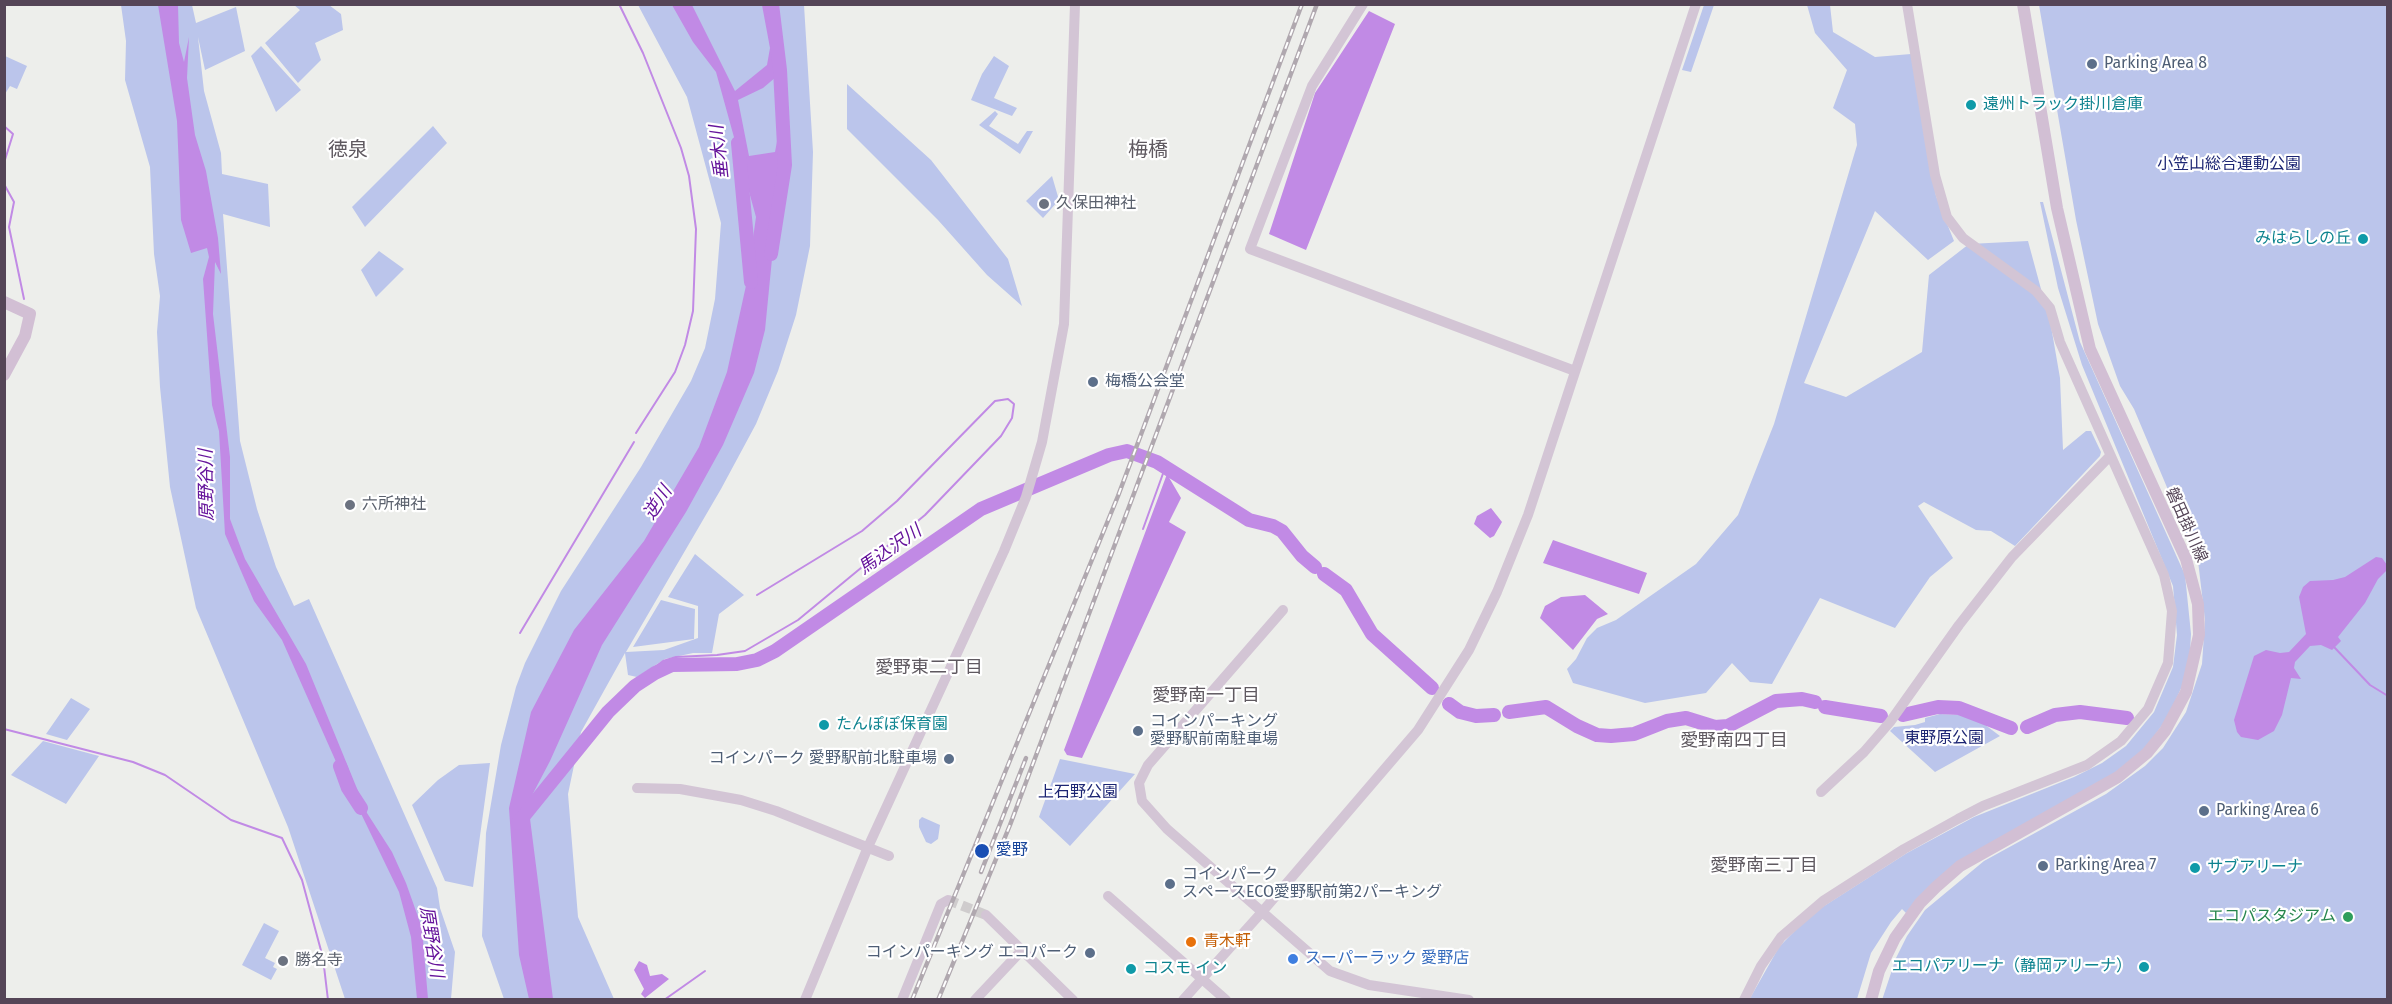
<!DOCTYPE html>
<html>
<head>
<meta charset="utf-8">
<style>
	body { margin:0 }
	#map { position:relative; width:2392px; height:1004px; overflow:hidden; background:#edeeeb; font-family:"Fira Sans",sans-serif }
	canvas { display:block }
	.frame { position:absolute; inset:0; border:6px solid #554557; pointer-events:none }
</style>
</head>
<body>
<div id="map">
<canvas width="2392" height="1004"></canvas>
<div class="frame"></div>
</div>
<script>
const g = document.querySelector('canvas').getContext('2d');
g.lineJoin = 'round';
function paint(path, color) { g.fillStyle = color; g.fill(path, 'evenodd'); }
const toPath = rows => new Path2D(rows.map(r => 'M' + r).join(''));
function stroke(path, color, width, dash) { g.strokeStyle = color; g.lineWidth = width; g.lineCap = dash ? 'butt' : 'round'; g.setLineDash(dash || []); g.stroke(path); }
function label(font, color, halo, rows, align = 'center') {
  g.font = font + ' "Fira Sans","Noto Sans JP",sans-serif'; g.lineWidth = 4.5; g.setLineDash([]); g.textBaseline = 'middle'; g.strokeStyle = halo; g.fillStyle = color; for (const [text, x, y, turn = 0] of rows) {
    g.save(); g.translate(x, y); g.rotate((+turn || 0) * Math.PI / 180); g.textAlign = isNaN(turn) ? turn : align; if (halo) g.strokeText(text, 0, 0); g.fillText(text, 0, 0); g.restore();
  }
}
paint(toPath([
	[121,5,192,5,196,23,236,7,245,51,205,70,198,37,204,91,221,153,222,174,268,184,270,227,223,214,240,441,257,509,276,567,294,606,309,599,437,888,440,908,455,952,451,999,345,999,288,827,196,608,170,487,160,387,157,332,160,296,154,254,150,167,125,80,126,41],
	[294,5,329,5,341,14,343,30,315,43,321,60,298,83,265,43,300,10],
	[638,5,804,5,813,152,810,246,796,315,778,371,756,424,721,489,626,652,664,650,698,638,698,606,668,597,695,554,744,595,719,614,712,653,693,653,665,659,637,677,628,675,625,653,581,732,568,794,578,917,614,999,504,999,482,936,486,833,501,745,516,687,525,663,561,591,641,467,691,381,705,348,715,299,721,223,687,97],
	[1704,5,1714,5,1691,72,1682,70],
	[1807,5,1830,5,1833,32,1875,57,1911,54,1936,196,1954,241,1928,260,1875,211,1804,383,1846,397,1922,352,1929,275,1969,244,2028,241,2051,326,2060,378,2063,450,2086,431,2091,431,2101,452,2100,456,2015,546,1991,531,1976,530,1924,502,1918,506,1953,558,1930,577,1895,628,1820,598,1772,684,1750,682,1732,663,1706,693,1645,703,1573,683,1567,669,1576,659,1587,638,1597,628,1616,620,1696,564,1738,515,1774,424,1857,145,1855,124,1833,108,1847,70,1815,33],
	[2039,5,2387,5,2387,999,1882,1000,1896,958,1907,936,1925,910,1984,861,2106,794,2145,766,2163,748,2186,712,2202,664,2205,620,2198,561,2134,409,2120,386,2098,324,2076,220],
	[261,46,301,90,276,112,251,56],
	[5,56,27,66,17,89,10,86,5,94],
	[994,56,1009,66,994,98,1017,108,1012,116,971,100,982,74],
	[847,84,931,160,1008,259,1022,306,987,275,938,220,847,129],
	[995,111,998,114,989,126,1018,144,1027,131,1033,131,1020,154,979,125],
	[433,126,447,143,365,227,352,207],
	[1052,176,1059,200,1043,218,1026,201],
	[2040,202,2043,202,2080,342,2185,575,2191,634,2190,653,2183,684,2168,717,2144,750,2115,774,2017,830,1906,913,1902,909,1891,922,1871,953,1857,999,1749,1000,1779,947,1810,915,1907,853,1974,817,2074,777,2102,763,2126,746,2154,712,2173,667,2177,635,2173,586,2082,365,2058,288],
	[379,251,404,269,376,297,361,270],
	[661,600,695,609,694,639,633,647],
	[71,698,90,709,67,740,46,734],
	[1940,714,1961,715,1984,724,2000,736,1935,772,1890,731,1894,727,1915,725,1925,722,1925,718],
	[43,741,99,756,66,804,11,775],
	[1060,759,1135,774,1070,846,1039,817],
	[490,763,473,887,445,881,412,805,438,780,459,765],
	[922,817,940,825,938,839,931,844,926,842,919,827,919,820],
	[264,923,279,931,265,958,275,963,273,967,277,969,271,980,242,965]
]), '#bbc5eb');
paint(toPath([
	[158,5,178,5,179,43,184,62,189,37,187,78,195,135,206,171,218,238,221,274,215,262,213,314,230,457,230,519,245,559,306,664,367,813,392,852,406,883,422,928,428,999,417,999,411,937,399,892,337,764,282,640,254,601,225,534,219,431,212,405,203,279,209,257,207,248,191,253,181,220,177,121],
	[672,5,692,5,735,91,767,65,770,48,762,5,772,5,783,147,765,330,754,373,723,445,686,512,602,645,550,761,528,803,553,999,529,999,519,955,509,808,531,712,574,630,644,541,699,447,727,372,747,281,756,217,716,72,693,42],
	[776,77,778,136,775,152,749,156,738,100,763,88],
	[1369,11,1395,24,1306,250,1269,234,1315,93],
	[1167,474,1181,498,1169,522,1186,532,1082,758,1067,755,1064,750],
	[1491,508,1502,522,1494,536,1490,538,1474,524,1477,516],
	[1553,540,1647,573,1639,594,1543,563],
	[2376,557,2382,558,2387,565,2387,570,2378,579,2365,603,2338,637,2341,641,2332,650,2321,645,2310,646,2295,662,2294,668,2301,679,2291,678,2282,715,2274,731,2258,740,2241,737,2237,732,2234,720,2254,656,2266,650,2280,653,2289,652,2306,634,2299,597,2303,587,2310,581,2333,580,2345,577],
	[1585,595,1608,614,1597,619,1573,650,1540,618,1545,606,1561,597],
	[639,961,647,965,650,976,662,974,669,979,645,998,641,994,644,989,634,970]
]), '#c18ae5');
stroke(toPath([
	[619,4,643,53,681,148,689,176,696,229,693,311,685,345,675,372,636,433],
	[4,126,13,134,4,163],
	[4,184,14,202,9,227,24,299],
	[1143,529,1165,468,1157,462],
	[520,633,634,442],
	[2334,647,2370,685,2388,696],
	[620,700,643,676,663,661,676,657,717,655,745,651,798,620,925,515,1001,436,1012,418,1014,404,1008,399,995,401,897,501,862,531,757,595],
	[4,729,133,762,165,775,231,820,282,838,302,880,323,958,328,1000],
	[664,1000,705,971]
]), '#c18ae5', 2);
stroke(toPath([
	[738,143,751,282],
	[771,254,785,165,780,70,772,4],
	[1324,574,1346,590,1372,634,1432,688],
	[1449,704,1460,712,1476,716,1494,715],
	[1825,707,1881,716],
	[1509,712,1546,707,1577,726,1597,735,1611,736,1634,734,1667,721,1686,718,1715,727,1728,726,1776,701,1802,699,1815,702],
	[1903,715,1938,707,1959,708,2011,728],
	[2027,727,2055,715,2080,712,2127,718],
	[340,766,348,788,361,808],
	[518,823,608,712,635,686,655,673,672,665,737,664,757,660,775,651,981,509,1109,455,1127,451,1157,462,1249,520,1273,526,1282,531,1302,556,1315,567]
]), '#c18ae5', 14);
stroke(toPath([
	[948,900,986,915]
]), '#cfcccd', 10, [10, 5]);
stroke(toPath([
	[1363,4,1312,86,1250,249,1575,371],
	[1283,610,1148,765,1139,783,1142,801,1167,829,1330,971,1369,985,1469,1000],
	[637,788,680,789,741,800,776,811,889,856],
	[1821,792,1864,752,1890,722,1959,625,2012,557,2110,456],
	[1108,896,1226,1000],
	[986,915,1073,1000],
	[805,1000,868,847,1004,551,1026,497,1042,442,1064,324,1075,4],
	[902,1000,941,904,948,900],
	[975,1000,1022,950],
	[1183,1000,1262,912,1418,730,1469,650,1497,592,1528,515,1696,4],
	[1744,1000,1761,966,1781,937,1823,901,1904,849,1958,819,1983,806,2087,765,2121,741,2148,709,2168,663,2172,611,2164,575,2060,342,2050,308,2036,291,1963,238,1947,217,1935,175,1907,4]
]), '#d3c5d5', 10);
stroke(toPath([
	[4,302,30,314,25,336,4,375],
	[1871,1000,1879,971,1895,938,1920,903,1936,887,1960,866,2118,777,2147,753,2165,731,2186,692,2199,635,2198,604,2186,559,2090,349,2057,208,2023,4]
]), '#d2bfd4', 12);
const rail = toPath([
	[981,872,1026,758],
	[912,1000,1118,496,1302,4],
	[938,1000,1010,825,1317,4]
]);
stroke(rail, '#b0a8af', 4.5);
stroke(rail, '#fff', 2, [7]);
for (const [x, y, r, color] of [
	[2092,64,6,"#5c6f8a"],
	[1971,105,6,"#0f9aa8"],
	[1044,204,6,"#6b7280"],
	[2363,239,6,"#0f9aa8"],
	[1093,382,6,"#5c6f8a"],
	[350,505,6,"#6b7280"],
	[824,725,6,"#0f9aa8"],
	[1138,731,6,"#5c6f8a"],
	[949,759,6,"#5c6f8a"],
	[2204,811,6,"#5c6f8a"],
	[982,851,8,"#1a4fb4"],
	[2043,866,6,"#5c6f8a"],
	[2195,868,6,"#0f9aa8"],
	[1170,884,6,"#5c6f8a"],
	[2348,917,6,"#2e9e5b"],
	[1191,942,6,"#e8710a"],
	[1090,953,6,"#5c6f8a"],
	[1293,959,6,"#3f7fe0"],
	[283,961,6,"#6b7280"],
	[2144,967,6,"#0f9aa8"],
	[1131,969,6,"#0f9aa8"]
]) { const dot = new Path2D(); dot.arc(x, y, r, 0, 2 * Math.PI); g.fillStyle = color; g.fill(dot); stroke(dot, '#fff', 2); }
label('16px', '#4e5e75', '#fff', [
	["Parking Area 8",2104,64],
	["梅橋公会堂",1105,382],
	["コインパーキング",1150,722],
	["愛野駅前南駐車場",1150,740],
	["コインパーク 愛野駅前北駐車場",937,759,"right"],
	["Parking Area 6",2216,811],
	["Parking Area 7",2055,866],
	["コインパーク",1182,875],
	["スペースECO愛野駅前第2パーキング",1182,893],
	["コインパーキング エコパーク",1078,953,"right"]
], 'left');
label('16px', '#0d838f', '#fff', [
	["遠州トラック掛川倉庫",1983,105],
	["みはらしの丘",2351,239,"right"],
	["たんぽぽ保育園",836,725],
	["サブアリーナ",2207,868],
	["エコパアリーナ（静岡アリーナ）",2132,967,"right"],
	["コスモ イン",1143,969]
], 'left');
label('16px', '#1c2573', '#fff', [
	["小笠山総合運動公園",2229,165],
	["東野原公園",1944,739],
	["上石野公園",1078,793]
]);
label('16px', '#5b616d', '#fff', [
	["久保田神社",1056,204],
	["六所神社",362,505],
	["勝名寺",295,961]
], 'left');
label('16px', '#554557', '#fff', [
	["磐田掛川線",2186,525,66]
]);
label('16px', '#164399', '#fff', [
	["愛野",996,851]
], 'left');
label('16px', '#27864d', '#fff', [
	["エコパスタジアム",2336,917]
], 'right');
label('16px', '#c56008', '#fff', [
	["青木軒",1203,942]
], 'left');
label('16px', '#366cbe', '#fff', [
	["スーパーラック 愛野店",1305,959]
], 'left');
label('italic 18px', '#65149b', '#fff', [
	["垂木川",720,152,-96],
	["原野谷川",207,485,-91],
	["逆川",658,503,-57],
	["馬込沢川",890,550,-35],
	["原野谷川",431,942,81]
]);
label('18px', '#5f5960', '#fff', [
	["愛野東二丁目",929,668],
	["愛野南一丁目",1206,696],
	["愛野南四丁目",1734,741],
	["愛野南三丁目",1764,866]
]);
label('20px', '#5f5960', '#fff', [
	["徳泉",348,150],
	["梅橋",1148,150]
]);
</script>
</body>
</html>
